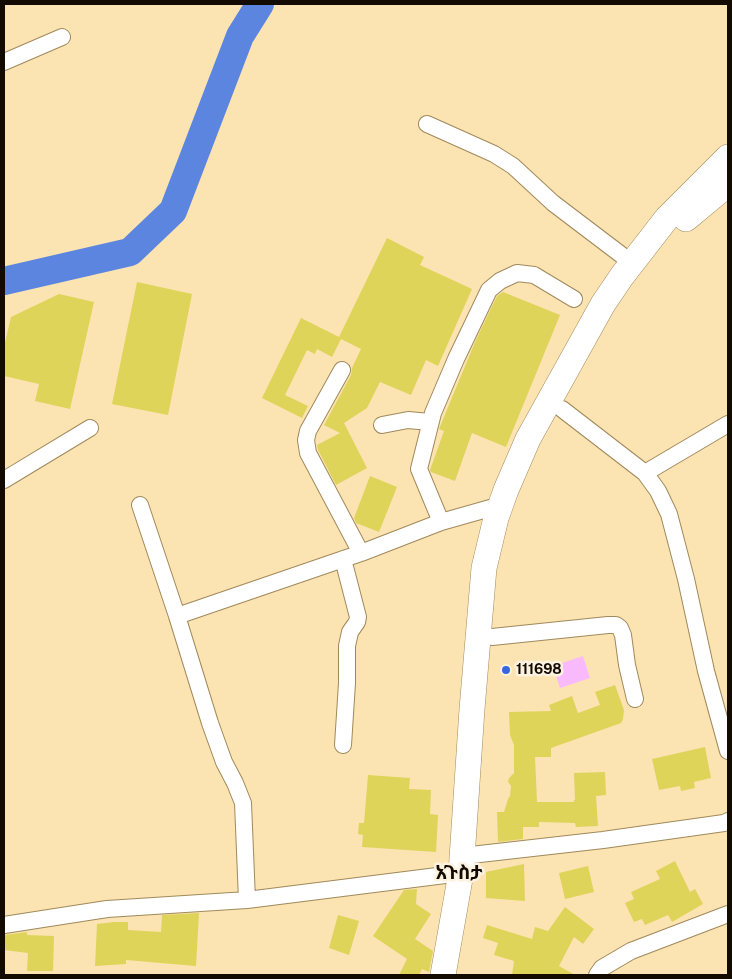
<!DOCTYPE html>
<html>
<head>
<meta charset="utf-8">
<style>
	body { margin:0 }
	#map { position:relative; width:732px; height:979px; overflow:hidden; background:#fce3b2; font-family:"Public Sans",sans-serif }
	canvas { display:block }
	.frame { position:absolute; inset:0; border:5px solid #130b00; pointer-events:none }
</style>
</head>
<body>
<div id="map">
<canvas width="732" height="979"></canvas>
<div class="frame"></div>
</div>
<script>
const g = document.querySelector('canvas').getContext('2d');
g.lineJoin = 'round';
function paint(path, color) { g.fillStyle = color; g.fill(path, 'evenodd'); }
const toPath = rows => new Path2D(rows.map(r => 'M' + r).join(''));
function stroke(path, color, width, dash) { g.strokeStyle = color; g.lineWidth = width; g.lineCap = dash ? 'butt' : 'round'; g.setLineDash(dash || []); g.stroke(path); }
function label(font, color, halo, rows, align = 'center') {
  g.font = font + ' "Public Sans","Noto Sans Ethiopic",sans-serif'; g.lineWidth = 5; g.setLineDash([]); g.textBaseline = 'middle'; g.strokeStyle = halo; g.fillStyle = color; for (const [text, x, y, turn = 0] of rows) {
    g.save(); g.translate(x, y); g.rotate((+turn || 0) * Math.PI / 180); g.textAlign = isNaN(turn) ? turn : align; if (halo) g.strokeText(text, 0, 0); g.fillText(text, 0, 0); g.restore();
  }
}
paint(toPath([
	[583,656,590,678,560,688,553,666]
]), '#f8bafd');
stroke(toPath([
	[4,281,130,252,173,211,240,36,260,4]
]), '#5c85df', 28);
paint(toPath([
	[387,238,424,257,420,265,472,289,438,366,426,360,411,395,380,382,367,408,344,423,367,468,336,485,318,450,317,445,340,433,324,425,351,375,352,368,361,349,341,339,332,357,317,349,315,354,307,350,285,395,308,406,302,418,262,398,301,318,339,337],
	[137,282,192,294,168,415,112,404],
	[503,292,560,315,506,447,472,433,455,481,431,472,430,470,444,431,439,429,475,342,497,296],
	[59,294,94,302,70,409,35,401,39,384,4,376,4,347,11,317],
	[370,476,397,487,379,532,356,523,354,518],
	[615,685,624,710,623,719,621,723,551,748,551,757,535,757,537,802,574,802,574,800,575,800,574,773,605,772,606,795,596,796,598,826,576,827,575,823,539,822,539,827,523,827,523,839,498,842,497,812,504,812,508,799,510,796,511,786,508,782,509,778,514,773,514,745,510,735,509,712,551,711,549,705,572,696,578,713,600,705,595,692],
	[705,747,711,778,694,782,695,788,681,791,680,786,659,790,652,759],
	[368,775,410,778,409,789,431,790,430,814,438,815,436,852,362,847,363,835,358,834,359,823,364,823],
	[675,861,690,892,695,889,703,904,672,922,668,915,645,925,642,919,634,922,625,903,634,899,631,892,660,879,656,871],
	[524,864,525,901,486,898,486,872],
	[588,866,594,892,565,899,559,873],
	[417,889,416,904,431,914,415,939,433,951,429,972,422,969,419,975,399,975,407,959,373,936,404,890],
	[565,907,594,929,583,944,574,937,559,966,575,975,512,975,514,961,494,955,498,943,483,938,487,925,532,939,535,927,548,931],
	[199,913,196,966,126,960,126,964,95,966,97,924,114,922,128,922,128,930,161,932,162,915],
	[338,915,359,921,349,955,329,948],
	[27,932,27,935,54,936,53,971,27,971,28,953,4,950,4,935]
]), '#dfd45a');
const street = toPath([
	[4,62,62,37],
	[427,124,494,154,513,166,553,203,632,263],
	[342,370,308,431,306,440,308,453,361,553],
	[562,409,645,473,658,491,669,514,686,579,706,671,728,751],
	[382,425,408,420,430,422],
	[645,473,728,424],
	[4,480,90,428],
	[140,505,177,616,210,723,224,762,235,783,243,803,247,900],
	[441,522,419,469,433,413,456,359,489,290,500,281,517,273,534,275,574,299],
	[343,559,358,617,357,622,350,632,347,646,347,683,343,745],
	[177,616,361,553,441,522,501,505],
	[492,637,608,625,616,625,620,628,623,635,627,665,635,699],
	[471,855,603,840,724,823,728,821],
	[4,925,107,909,247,900,461,873],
	[597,975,602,968,631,951,728,914]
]);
const primary = toPath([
	[686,219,728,184],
	[443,975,461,873,472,709,484,568,496,518,506,490,528,439,603,304,622,276,667,218,728,157]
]);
stroke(street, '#a0895b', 18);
stroke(primary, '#a0895b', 26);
stroke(street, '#fff', 16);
stroke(primary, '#fff', 25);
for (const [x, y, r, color] of [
	[506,670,5,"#3868d8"]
]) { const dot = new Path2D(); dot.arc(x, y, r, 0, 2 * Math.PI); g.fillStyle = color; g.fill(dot); stroke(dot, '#fcf2df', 2); }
label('bold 14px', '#130b00', '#fcf2df', [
	["111698",516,670]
], 'left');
label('bold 19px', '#130b00', '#fcf2df', [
	["አጉስታ",459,873]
]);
</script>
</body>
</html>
